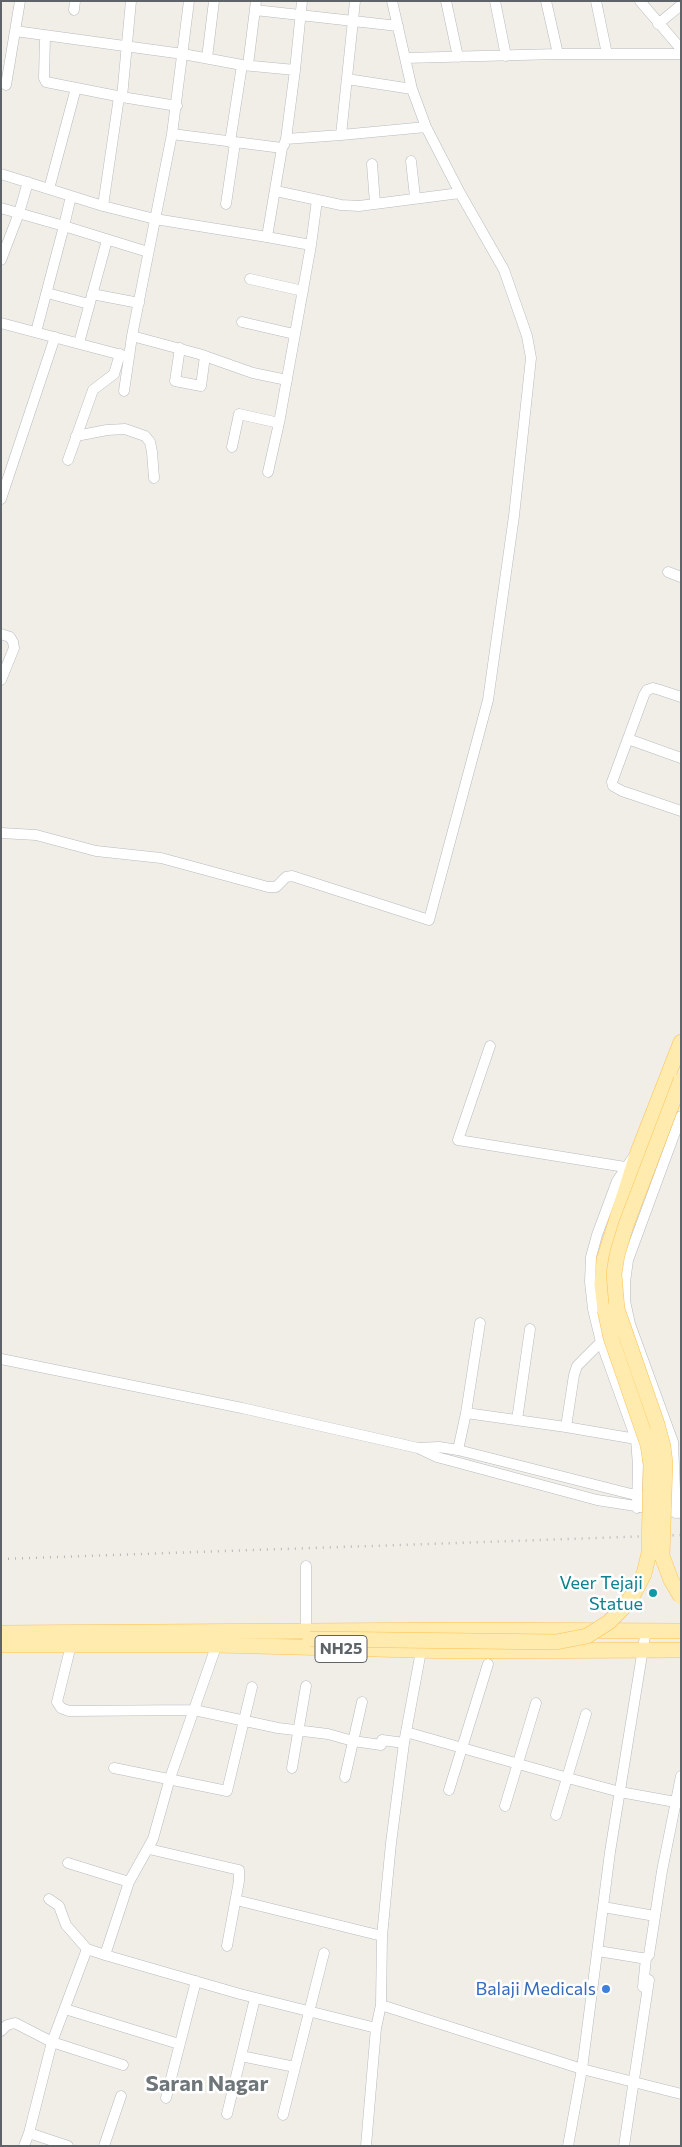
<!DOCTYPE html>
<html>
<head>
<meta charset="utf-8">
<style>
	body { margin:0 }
	#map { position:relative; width:682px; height:2147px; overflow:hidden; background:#f1eee7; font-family:Commissioner,sans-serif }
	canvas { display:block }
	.frame { position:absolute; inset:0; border:2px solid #5e6368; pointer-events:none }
</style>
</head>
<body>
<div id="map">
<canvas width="682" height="2147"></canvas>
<div class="frame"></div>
</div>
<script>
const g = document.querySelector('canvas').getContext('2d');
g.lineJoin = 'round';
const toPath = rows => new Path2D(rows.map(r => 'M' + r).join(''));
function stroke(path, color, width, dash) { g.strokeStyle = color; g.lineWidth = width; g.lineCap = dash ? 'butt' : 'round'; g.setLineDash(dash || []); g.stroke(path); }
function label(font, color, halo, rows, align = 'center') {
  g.font = font + ' Commissioner,sans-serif'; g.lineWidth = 5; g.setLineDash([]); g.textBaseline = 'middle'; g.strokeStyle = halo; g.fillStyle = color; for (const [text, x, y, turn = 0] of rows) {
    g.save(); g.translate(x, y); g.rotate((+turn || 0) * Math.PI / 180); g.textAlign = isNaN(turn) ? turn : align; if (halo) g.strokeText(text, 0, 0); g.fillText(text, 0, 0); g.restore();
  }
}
const minor = toPath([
	[131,1,122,97,177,106],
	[189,1,172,134,282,148,267,237,311,245,279,423,268,472],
	[446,1,458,57],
	[495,1,506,56],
	[546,1,558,54],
	[596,1,607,54],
	[640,1,681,49],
	[74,10,75,1],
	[255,10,398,26],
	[658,24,681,5],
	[15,31,183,54,242,65,295,70],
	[45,36,44,78,46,82,122,97],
	[207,58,214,1],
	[405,58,558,54,681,54],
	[248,65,256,1],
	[347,79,412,89],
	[6,85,20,1],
	[172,134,132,336,199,354,253,373,287,380],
	[341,135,426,127],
	[286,139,341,135,355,1],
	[230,142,242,65],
	[284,145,286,139,295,70,302,1],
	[411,161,415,197],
	[372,164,375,203],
	[1,174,103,206,155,219,267,237],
	[49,189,76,88],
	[276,191,341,205,359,206,460,193],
	[71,196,64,226,148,252],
	[226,204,235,143],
	[103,206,119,97],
	[1,208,64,226,36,332],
	[311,245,317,200],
	[1,260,19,213,28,182],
	[250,279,303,291],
	[47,293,89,304],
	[92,294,139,303],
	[242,322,294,334],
	[1,323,129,357,132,336],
	[79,343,107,240],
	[180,348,175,381,201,386,205,356],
	[124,391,129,357],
	[76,436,107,430,125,429,145,436,150,442,152,452,154,478],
	[232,447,239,414,279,423],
	[68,460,93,390,114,374,120,354],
	[1,499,55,337],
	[668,572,681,577],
	[1,634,10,637,13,642,14,648,1,680],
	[681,697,660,690,653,688,647,690,644,695,612,782,613,786,622,791,681,811],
	[628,739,681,758],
	[1,833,36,835,96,851,161,858,268,887,276,887,286,877,292,876,429,920,488,700,514,516,531,358,527,336,504,270,460,193,426,127,412,89,392,1],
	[490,1046,458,1140,625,1167],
	[634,1156,617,1181,597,1235,591,1257,590,1282,593,1309,601,1342,636,1439,638,1466,637,1508],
	[1,1359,242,1408,418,1448,437,1457,597,1500,681,1513],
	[466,1413,480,1323],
	[517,1420,530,1329],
	[566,1427,574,1375,577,1366,601,1342],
	[419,1448,439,1447,458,1450,643,1497],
	[458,1450,466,1413,566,1427,636,1439],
	[676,1513,673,1442,630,1324,625,1301,625,1282,628,1260,681,1116],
	[306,1566,306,1631],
	[646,1630,610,1852,582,2069,681,2094],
	[71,1645,57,1702,61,1708,69,1711,194,1710,278,1728,328,1734,353,1741,381,1745,382,1740,404,1743],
	[406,1732,568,1778,620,1792,681,1803],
	[114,1768,227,1791,252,1687],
	[292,1768,306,1686],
	[345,1777,362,1702],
	[449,1790,488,1664],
	[505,1806,536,1703],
	[556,1815,586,1714],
	[149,1849,239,1870,239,1881,227,1946],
	[68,1863,129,1882],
	[49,1899,59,1906,66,1925,87,1949],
	[236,1900,382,1936],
	[603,1907,655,1916],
	[598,1951,641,1958,646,1958,649,1955,662,1871,681,1776],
	[105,1955,240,1994,376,2028],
	[643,1987,646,1958],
	[381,2005,582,2069,568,2146],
	[65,2009,179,2044],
	[1,2031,7,2025,15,2023,52,2042,123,2065],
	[241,2056,295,2067],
	[166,2098,196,1981],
	[227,2114,255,1998],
	[283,2115,324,1953],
	[24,2146,29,2133],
	[68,2146,29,2133,52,2042,87,1949,105,1955,129,1882,153,1839,170,1778,218,1641],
	[104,2146,121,2096],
	[366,2146,376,2028,381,2005,382,1936,391,1843,404,1743,421,1651],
	[624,2146,649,1980]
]);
const primary = toPath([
	[605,1310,602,1284,604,1260,638,1152,681,1042],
	[1,1633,462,1630,681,1631],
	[1,1645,217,1645,453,1651,681,1650]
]);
stroke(minor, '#b7babe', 11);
stroke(primary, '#ffc152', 16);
stroke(minor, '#fff', 10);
stroke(primary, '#ffebae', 15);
stroke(toPath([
	[1,1559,681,1535]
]), '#b6b7b8', 2.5, [1, 6]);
const primaryBridge = toPath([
	[681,1080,626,1225,617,1255,614,1274,617,1309,657,1424,663,1446,665,1463,662,1556,671,1580,681,1597],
	[310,1639,556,1642,587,1636,609,1622,623,1608,634,1593,644,1574,649,1553,651,1464,648,1445,611,1338,605,1310]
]);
stroke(primaryBridge, '#ffc152', 16, []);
stroke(primaryBridge, '#ffebae', 15);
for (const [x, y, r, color] of [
	[653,1593,5,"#0f9aa8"],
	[606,1989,5,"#3f7fe0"]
]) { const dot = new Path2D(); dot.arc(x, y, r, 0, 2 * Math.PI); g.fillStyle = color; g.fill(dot); stroke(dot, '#fff', 2); }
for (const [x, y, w] of [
	[341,1649,52]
]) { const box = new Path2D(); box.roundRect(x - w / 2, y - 13.5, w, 27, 4); g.fillStyle = '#fff'; g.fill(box); stroke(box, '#5e6368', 1); }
label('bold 16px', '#5e6368', null, [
	["NH25",341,1649]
]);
label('18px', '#0d838f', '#fff', [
	["Veer Tejaji",643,1583],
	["Statue",643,1604]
], 'right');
label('18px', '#366cbe', '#fff', [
	["Balaji Medicals",596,1989]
], 'right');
label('bold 22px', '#6f767a', '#fff', [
	["Saran Nagar",207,2084]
]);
</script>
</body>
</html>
